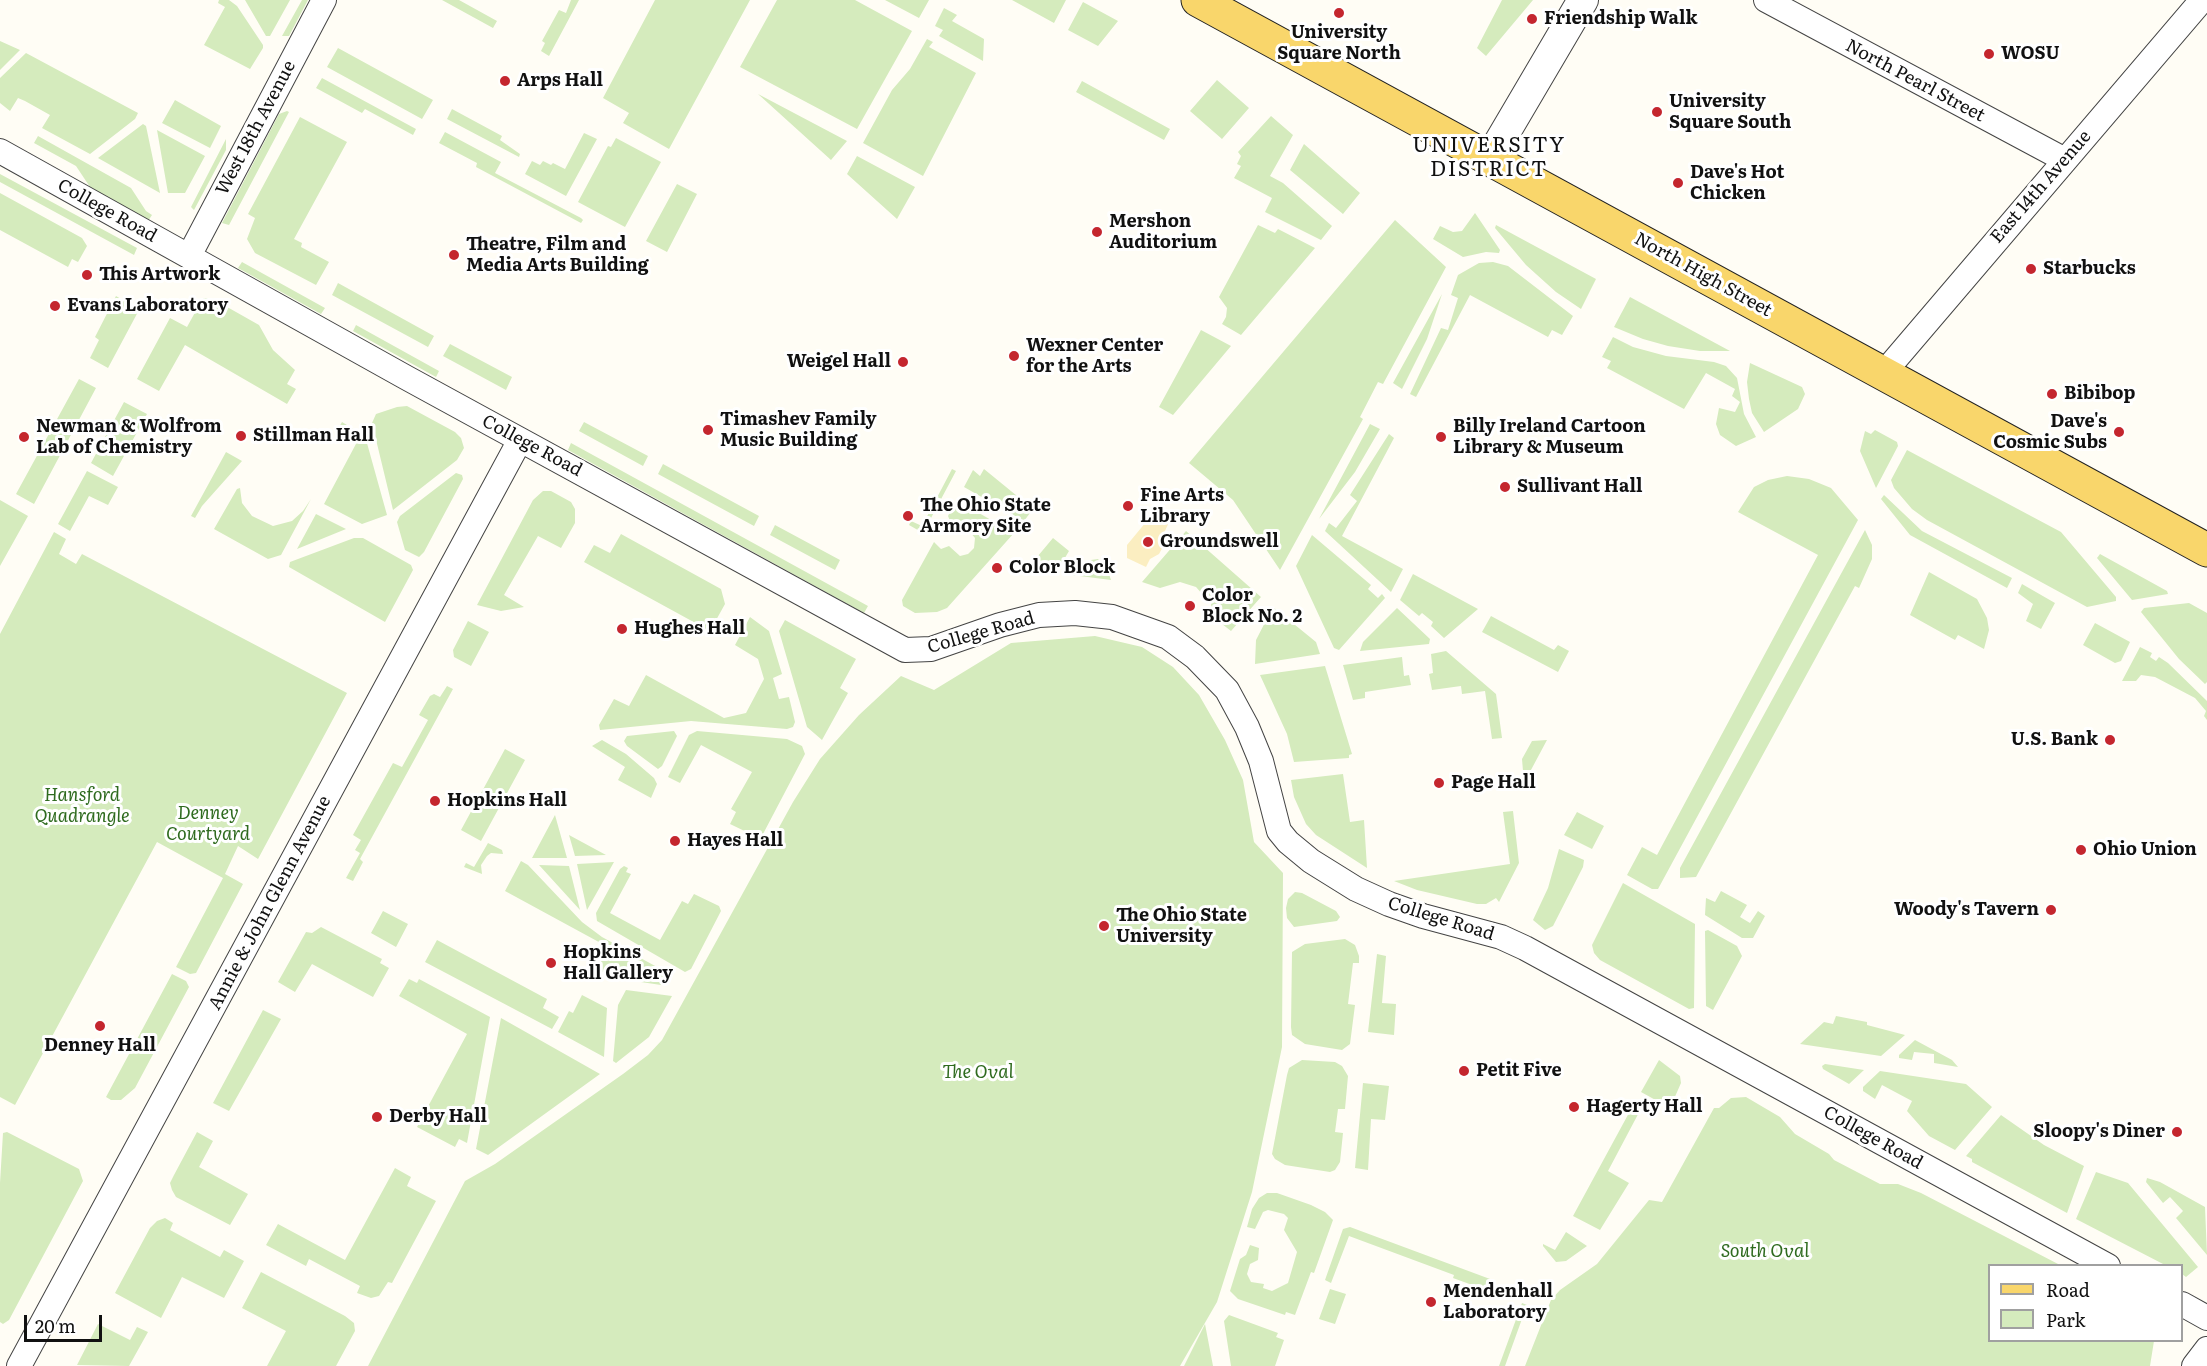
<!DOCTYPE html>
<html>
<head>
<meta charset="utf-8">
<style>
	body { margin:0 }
	#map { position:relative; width:2207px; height:1366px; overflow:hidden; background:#fffdf5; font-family:Literata,serif }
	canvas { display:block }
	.legend { position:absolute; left:1988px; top:1264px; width:195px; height:78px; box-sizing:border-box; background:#fff; border:2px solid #a0a0a0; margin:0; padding:8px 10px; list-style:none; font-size:18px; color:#111 }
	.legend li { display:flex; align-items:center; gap:12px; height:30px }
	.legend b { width:30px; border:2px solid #a0a0a0 }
	.scale { position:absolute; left:24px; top:1315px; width:78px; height:27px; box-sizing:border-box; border:3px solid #111; border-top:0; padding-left:8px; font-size:18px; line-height:21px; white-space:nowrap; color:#111; -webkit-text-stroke:4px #fff; paint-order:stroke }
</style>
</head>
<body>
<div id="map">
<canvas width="2207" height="1366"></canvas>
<ul class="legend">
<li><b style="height:8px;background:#f9d66b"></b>Road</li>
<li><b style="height:16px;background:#d5ebbd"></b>Park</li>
</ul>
<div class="scale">20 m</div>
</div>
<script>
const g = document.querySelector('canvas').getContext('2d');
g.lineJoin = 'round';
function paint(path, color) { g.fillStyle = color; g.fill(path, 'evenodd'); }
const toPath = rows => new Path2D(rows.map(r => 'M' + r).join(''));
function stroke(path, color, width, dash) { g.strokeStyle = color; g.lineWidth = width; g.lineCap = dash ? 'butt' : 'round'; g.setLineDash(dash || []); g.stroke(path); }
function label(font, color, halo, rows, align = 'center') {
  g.font = font + ' Literata,serif'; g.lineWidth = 6; g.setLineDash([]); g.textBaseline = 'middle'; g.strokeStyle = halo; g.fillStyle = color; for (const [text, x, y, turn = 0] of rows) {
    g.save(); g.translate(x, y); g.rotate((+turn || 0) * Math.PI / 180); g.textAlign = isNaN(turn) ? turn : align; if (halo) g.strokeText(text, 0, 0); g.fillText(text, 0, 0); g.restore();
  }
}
paint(toPath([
	[219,0,229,0,237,6,263,45,263,48,250,69,204,45,225,7,218,3],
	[245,0,290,0,270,36,266,36],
	[302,0,308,0,289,36,282,36],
	[442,0,459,0,497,21,493,28],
	[571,0,579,0,549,56,541,51,545,43,542,41,559,10,566,13],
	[655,0,750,0,669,149,623,123,629,113,603,98],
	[777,0,855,0,912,31,857,129,740,67],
	[885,0,929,0,919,18],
	[1012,0,1066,0,1054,23],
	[1502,0,1533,0,1486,56,1477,48],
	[1083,2,1118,21,1098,46,1068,30],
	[944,8,957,15,952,21,984,39,983,61,939,36,943,30,935,26],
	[927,39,933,42,929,47,976,73,923,176,863,143,892,90,910,69],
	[0,41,20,50,0,70],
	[338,48,433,100,422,119,327,67],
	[26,53,138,113,135,119,90,154,42,128,50,115,25,101,18,98,10,111,0,103,0,78],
	[322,78,416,129,413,135,365,109,362,113,316,88],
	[1217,80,1249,108,1222,139,1190,111],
	[1082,81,1170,129,1164,140,1076,92],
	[758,94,847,141,831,160],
	[175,100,221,126,210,148,162,123],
	[452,109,502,136,500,140,520,154,519,157,447,119],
	[287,111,289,112,229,225,222,223,279,114],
	[1271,116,1293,135,1270,176,1283,183,1332,226,1321,240,1265,212,1272,198,1234,178,1241,166,1237,164,1241,156,1238,152],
	[300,117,347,142,294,239,302,243,301,247,329,262,316,285,255,253,247,239,255,218,248,214],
	[143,124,146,126,160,193,98,158],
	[157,130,205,156,185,193,168,193],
	[445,132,501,162,495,173,581,218,583,220,581,223,476,167,477,163,439,143],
	[584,133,597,139,566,196,525,174,532,161,540,165,543,161,551,165,553,163,565,169],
	[38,136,131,188,146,211,152,215,148,221,92,190,76,166,34,143],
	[616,138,661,162,625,227,578,202,608,146,611,147],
	[226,139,226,150,194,210,191,207],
	[1304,144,1360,193,1343,214,1290,170],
	[857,156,915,187,897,219,847,174],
	[0,174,137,248,134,255,0,182],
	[677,184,697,194,667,252,646,241],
	[0,193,82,238,87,246,78,262,72,259,68,267,0,230],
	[1475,213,1500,250,1499,253,1486,252,1463,257,1433,239,1440,226,1453,232,1462,231],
	[1395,220,1446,267,1383,384,1378,382,1360,417,1363,419,1280,570,1233,500,1189,463],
	[1258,225,1275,233,1278,229,1315,248,1241,335,1222,324,1226,317,1227,308,1219,297],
	[1496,225,1596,279,1581,309,1556,292,1526,265,1495,228],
	[242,262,325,308,321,314,238,268],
	[1493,262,1508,266,1573,316,1562,335,1552,330,1548,337,1470,295,1416,397,1410,394,1441,328,1448,330,1458,298,1451,295,1458,275,1479,263],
	[338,283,434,336,428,347,332,295],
	[1442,294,1427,339,1402,389,1393,383],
	[116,296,139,310,108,368,90,358,99,340,95,337],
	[1630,297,1730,351,1700,351,1668,346,1643,339,1614,327],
	[203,298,213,299,259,325,273,350,295,370,287,384,296,389,287,404,185,345,159,391,137,379,170,318,187,327],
	[356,325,439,371,436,377,353,331],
	[1201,330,1231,346,1173,415,1159,407],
	[1613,337,1633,347,1666,356,1714,362,1726,366,1737,378,1744,414,1756,437,1736,446,1720,435,1716,424,1719,408,1735,412,1740,402,1732,396,1735,389,1706,373,1684,409,1607,368,1611,361,1602,357],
	[450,344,512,377,506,390,443,356],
	[1750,363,1802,387,1805,394,1798,409,1764,432,1752,413,1749,399,1747,382],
	[79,379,96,388,34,504,16,494],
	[124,402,147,414,113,476,91,463],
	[407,406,455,432,461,438,464,448,457,460,393,510,372,423,376,414,397,407],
	[342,422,365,436,387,515,362,524,324,504,357,442,337,431],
	[584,422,648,456,643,466,579,431],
	[1370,424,1380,429,1355,472,1319,519],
	[1875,430,1897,442,1898,446,1876,488,1860,451,1865,431,1871,434],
	[1389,434,1394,438,1342,536,1403,569,1391,592,1325,531,1329,523,1336,528,1357,501,1350,495],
	[571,443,868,606,864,613,568,450],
	[1907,450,2061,532,2116,597,2116,601,2087,607,1927,520,1912,509,1894,488,1891,480],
	[226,452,242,461,202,506,195,518,191,516],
	[663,464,759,516,754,526,658,474],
	[952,469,956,471,923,533,909,525,911,521,922,526],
	[984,469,1033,509,1024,521,964,487,973,470,980,476],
	[87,471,118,487,108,505,89,496,70,531,58,524],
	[456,473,462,475,463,479,424,552,419,557,405,550,397,522,400,516],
	[1787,476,1809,479,1831,488,1858,520,1658,889,1652,889,1627,875,1642,847,1657,855,1818,555,1738,512,1754,487,1768,480],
	[240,488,242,503,252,516,273,526,292,521,303,511,311,499,281,555,268,559,214,529,237,489],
	[543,491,551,491,571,502,575,509,575,523,561,548,538,536,504,595,524,607,501,611,477,605,533,500],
	[1884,495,1922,531,2012,578,2007,588,1910,535,1881,499],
	[0,500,28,516,0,566],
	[956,500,1014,533,947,608,937,612,915,613,903,606,902,600,934,542,941,549,949,546,960,556,968,554,974,548,975,538,969,531,960,530,952,533,951,529,953,528,948,516],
	[316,514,346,529,297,549],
	[775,525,840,560,835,570,770,535],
	[1865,530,1872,545,1872,559,1859,588,1855,586,1696,877,1680,878,1680,868],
	[1186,531,1261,597,1231,631,1213,617,1211,604,1196,587,1180,582,1160,588,1142,582],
	[54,532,66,539,59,554,76,564,82,554,347,693,258,859,238,846,225,874,243,884,196,973,190,974,176,967,223,878,157,842,15,1105,0,1097,0,634],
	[621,534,721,589,725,604,710,631,584,562,594,545,610,553],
	[1312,535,1371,585,1368,589,1378,598,1382,594,1385,598,1339,650,1334,648,1296,566],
	[354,538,363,538,411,565,413,570,385,622,289,567,290,562],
	[1053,538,1069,551,1056,573,1029,575,1027,569],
	[2100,554,2167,591,2168,594,2132,600,2097,558],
	[1098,559,1105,568,1102,573,1106,576,1109,574,1111,580,1072,575,1077,565,1076,571,1081,575,1091,560],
	[1929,572,1977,599,1987,618,1989,630,1984,649,1958,635,1955,640,1910,615],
	[1413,574,1478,609,1444,638,1431,626,1433,622,1422,613,1419,616,1400,600],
	[2022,584,2055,603,2041,629,2026,621,2033,604,2018,593],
	[2189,603,2207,613,2207,682,2205,684,2179,659,2141,612,2144,608],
	[1273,607,1316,642,1320,654,1255,664,1256,640],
	[1397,608,1430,639,1429,644,1360,651,1363,642],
	[1491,616,1554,650,1558,645,1569,651,1558,672,1482,632],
	[750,617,769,631,782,674,773,678,779,699,789,697,795,722,793,727,787,729,691,721,600,730,599,725,614,699,629,706,646,675,724,718,746,713,764,679,758,659,735,645],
	[785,620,856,659,840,688,848,693,822,740,807,727,779,631],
	[468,621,489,632,471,666,454,657,453,650],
	[2095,623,2130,642,2121,661,2115,663,2083,645],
	[1095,636,1142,647,1173,667,1199,695,1225,740,1243,780,1254,842,1283,873,1282,1047,1252,1192,1217,1302,1180,1366,368,1366,465,1181,495,1164,623,1074,648,1055,662,1040,793,802,820,759,859,715,901,676,934,690,1011,643],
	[2140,647,2152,653,2150,657,2156,661,2159,657,2168,663,2207,701,2207,720,2204,716,2206,711,2195,698,2155,677,2141,675,2136,681,2122,681],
	[1446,651,1496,694,1502,738,1492,739,1485,691,1462,694,1461,686,1432,690,1429,674,1433,673,1431,654],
	[1402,657,1404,676,1409,675,1411,685,1365,692,1365,698,1353,700,1343,665],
	[1325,666,1352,754,1349,755,1349,758,1294,762,1287,734,1260,675],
	[447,686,453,689,360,859,363,862,353,881,346,878,360,853,355,850,361,840,353,835,393,763,402,767,428,720,419,715,430,696,434,694,440,697],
	[674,731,677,736,662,766,658,769,627,746,624,741,627,736],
	[697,731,787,739,802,746,805,754,763,834,757,837,730,824,736,812,731,809,752,772,701,745,680,783,668,777,689,735],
	[602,740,626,754,654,778,657,784,651,798,618,780,625,767,592,746],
	[1547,740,1524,783,1522,759,1532,741],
	[505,749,525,760,481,841,461,830],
	[1343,774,1350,822,1364,820,1367,868,1316,835,1306,824,1294,797,1291,780],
	[1513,811,1519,863,1499,902,1496,898,1486,904,1477,904,1417,890,1394,881,1510,864,1503,812],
	[1577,812,1604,826,1592,849,1564,835],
	[555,815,567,858,532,858],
	[569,835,606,855,575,856],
	[488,843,502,850,503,854,491,853,487,856,481,865,482,874,464,867,466,863,474,867],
	[1559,849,1584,860,1583,867,1553,926,1545,930,1533,920,1548,888],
	[521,861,528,865,582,922,602,937,668,973,661,985,614,978,597,969,608,947,505,891],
	[614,862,587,910,577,864],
	[539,865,569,866,580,910],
	[624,866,628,868,626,872,631,874,610,913,660,940,682,901,688,904,694,894,719,906,721,911,691,969,685,972,597,921,596,913,620,869],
	[1623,883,1695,924,1694,1008,1689,1009,1600,960,1594,953,1592,945],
	[1721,891,1747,905,1740,917,1750,923,1758,911,1765,916,1753,938,1742,938,1705,915,1706,898,1715,902],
	[1295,892,1302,893,1336,911,1340,917,1337,921,1294,927,1287,918,1286,908,1288,899],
	[383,911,408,924,396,947,371,933],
	[321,927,382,959,380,963,389,968,373,997,312,964,295,992,278,982,306,932,312,933],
	[1708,930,1737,946,1742,956,1713,1010,1706,1006,1705,931],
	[1345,939,1355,945,1359,956,1359,963,1353,963,1348,1004,1355,1005,1350,1044,1342,1050,1305,1044,1292,1035,1291,1027,1292,952,1305,944],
	[437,940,547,999,543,1008,559,1017,552,1029,425,962],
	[1377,954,1386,956,1382,1003,1396,1004,1394,1035,1368,1032],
	[172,974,186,981,189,987,135,1088,121,1100,111,1100,106,1097],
	[409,979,417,983,419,979,490,1017,467,1143,459,1139,455,1147,417,1127,467,1034,399,996],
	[626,990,672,996,649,1037,616,1063,613,1061,618,1005],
	[582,995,607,1008,604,1057,558,1032,569,1011,573,1013],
	[263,1010,281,1019,229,1111,213,1103],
	[1836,1016,1867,1022,1867,1025,1905,1035,1881,1056,1800,1044,1824,1022,1833,1024],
	[501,1018,600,1074,488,1155,476,1149],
	[1915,1040,1952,1060,1958,1067,1934,1063,1934,1054,1914,1052,1912,1060,1899,1058,1899,1055],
	[1302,1060,1335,1062,1342,1066,1348,1076,1345,1109,1338,1109,1335,1132,1343,1133,1340,1162,1335,1170,1330,1172,1285,1165,1275,1159,1272,1154,1287,1075,1289,1068],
	[1659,1060,1680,1076,1681,1083,1670,1108,1641,1092],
	[1825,1064,1864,1070,1849,1084,1823,1069,1822,1066],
	[1880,1071,1966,1084,1992,1107,1955,1150,1929,1136,1907,1111,1912,1101,1882,1085,1875,1099,1863,1091,1863,1087],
	[1363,1083,1389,1086,1385,1120,1371,1119,1368,1170,1355,1168],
	[1746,1097,1780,1117,1795,1134,1829,1154,1834,1160,1880,1184,1898,1184,1921,1193,2060,1265,1990,1266,1990,1340,2154,1341,2150,1366,1525,1366,1551,1300,1560,1290,1597,1264,1649,1200,1662,1202,1714,1108,1719,1108,1731,1098],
	[1636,1100,1644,1103,1608,1171,1629,1183,1600,1230,1573,1216],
	[2001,1115,2044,1145,2084,1166,2067,1213,1972,1162,1972,1159,1966,1156],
	[7,1132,79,1169,83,1181,9,1320,3,1324,0,1322,0,1183,3,1133],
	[197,1132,213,1141,199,1167,248,1194,230,1225,176,1197,172,1190,170,1183,174,1175],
	[395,1168,411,1177,407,1186,436,1201,392,1283,388,1282,379,1296,371,1298,357,1293,360,1286,309,1259,306,1266,266,1245,278,1224,345,1260],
	[2096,1172,2128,1183,2198,1267,2186,1277,2182,1274,2182,1266,2165,1265,2076,1219],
	[2147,1178,2160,1182,2205,1207,2207,1255,2176,1218,2183,1211,2170,1197,2163,1203,2146,1182],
	[1267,1193,1277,1193,1311,1205,1325,1212,1333,1220,1314,1273,1311,1272,1295,1315,1286,1312,1285,1315,1238,1299,1230,1291,1240,1259,1246,1255,1250,1245,1259,1248,1258,1260,1250,1264,1247,1274,1251,1282,1264,1284,1263,1288,1272,1291,1288,1283,1297,1252,1284,1230,1288,1218,1284,1214,1268,1210,1263,1212,1255,1229,1247,1227,1252,1209,1259,1198],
	[165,1218,173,1223,170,1230,220,1257,224,1250,244,1261,224,1298,182,1277,161,1318,115,1293,150,1228,157,1221],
	[1350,1227,1490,1279,1486,1290,1453,1278,1454,1275,1349,1236,1331,1283,1325,1280,1343,1229],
	[1566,1232,1587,1246,1566,1261,1556,1262,1543,1246,1543,1244,1555,1250],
	[261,1272,345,1316,354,1323,355,1331,336,1366,267,1366,286,1331,242,1308],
	[1330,1289,1346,1294,1335,1324,1319,1319],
	[1522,1303,1527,1305,1505,1366,1499,1366],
	[1229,1315,1278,1333,1276,1337,1284,1340,1275,1366,1231,1366,1224,1321],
	[98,1324,130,1340,137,1327,148,1332,129,1366,77,1365],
	[1205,1324,1213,1366,1184,1366]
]), '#d5ebbd');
paint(toPath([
	[1167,515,1171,518,1164,533,1165,543,1159,554,1150,559,1146,567,1127,558,1127,545,1146,522,1155,524]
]), '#fbeec1');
const minor = toPath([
	[1766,0,2065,160],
	[0,151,407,378,905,650,931,649,1000,625,1039,615,1075,613,1112,617,1168,637,1195,657,1227,690,1247,727,1261,761,1279,831,1288,842,1311,861,1356,889,1389,904,1423,916,1501,937,1525,948,2108,1266],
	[189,256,324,0],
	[1882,375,2202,0],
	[2182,1304,2207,1318],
	[19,1366,520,440],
	[2194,1366,2207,1349]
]);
const tertiary = toPath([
	[1490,158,1583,0]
]);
const primary = toPath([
	[1198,0,2207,550]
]);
stroke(minor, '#444', 26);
stroke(tertiary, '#444', 32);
stroke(primary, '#222', 35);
stroke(minor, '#fff', 24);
stroke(tertiary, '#fff', 30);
stroke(primary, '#f9d66b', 33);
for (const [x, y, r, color] of [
	[1339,13,6,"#c4262e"],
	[1532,19,6,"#c4262e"],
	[1989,54,6,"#c4262e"],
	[505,81,6,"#c4262e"],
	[1657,112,6,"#c4262e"],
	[1678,183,6,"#c4262e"],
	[1097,232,6,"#c4262e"],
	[454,255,6,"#c4262e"],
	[2031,269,6,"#c4262e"],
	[87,275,6,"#c4262e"],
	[55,306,6,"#c4262e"],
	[1014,356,6,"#c4262e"],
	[903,362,6,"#c4262e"],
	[2052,394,6,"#c4262e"],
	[708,430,6,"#c4262e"],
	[2119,432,6,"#c4262e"],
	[241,436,6,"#c4262e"],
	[24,437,6,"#c4262e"],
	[1441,437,6,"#c4262e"],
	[1505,487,6,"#c4262e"],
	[1128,506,6,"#c4262e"],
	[908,516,6,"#c4262e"],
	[1148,542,6,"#c4262e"],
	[997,568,6,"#c4262e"],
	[1190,606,6,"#c4262e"],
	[622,629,6,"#c4262e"],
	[2110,740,6,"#c4262e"],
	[1439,783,6,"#c4262e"],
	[435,801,6,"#c4262e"],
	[675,841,6,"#c4262e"],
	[2081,850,6,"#c4262e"],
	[2051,910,6,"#c4262e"],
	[1104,926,6,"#c4262e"],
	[551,963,6,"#c4262e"],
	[100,1026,6,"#c4262e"],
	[1464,1071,6,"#c4262e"],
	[1574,1107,6,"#c4262e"],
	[377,1117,6,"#c4262e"],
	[2177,1132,6,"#c4262e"],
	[1431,1302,6,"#c4262e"]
]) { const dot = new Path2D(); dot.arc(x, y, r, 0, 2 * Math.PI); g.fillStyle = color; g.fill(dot); stroke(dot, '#fff', 2); }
label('bold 18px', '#111', '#fff', [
	["Friendship Walk",1544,19],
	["University",1339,33,"center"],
	["Square North",1339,54,"center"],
	["WOSU",2001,54],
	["Arps Hall",517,81],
	["University",1669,102],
	["Square South",1669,123],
	["Dave's Hot",1690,173],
	["Chicken",1690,194],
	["Mershon",1109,222],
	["Auditorium",1109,243],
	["Theatre, Film and",466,245],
	["Media Arts Building",466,266],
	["Starbucks",2043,269],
	["This Artwork",99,275],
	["Evans Laboratory",67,306],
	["Wexner Center",1026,346],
	["for the Arts",1026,367],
	["Weigel Hall",891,362,"right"],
	["Bibibop",2064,394],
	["Timashev Family",720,420],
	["Music Building",720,441],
	["Dave's",2107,422,"right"],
	["Cosmic Subs",2107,443,"right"],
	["Newman & Wolfrom",36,427],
	["Lab of Chemistry",36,448],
	["Billy Ireland Cartoon",1453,427],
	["Library & Museum",1453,448],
	["Stillman Hall",253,436],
	["Sullivant Hall",1517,487],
	["Fine Arts",1140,496],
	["Library",1140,517],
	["The Ohio State",920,506],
	["Armory Site",920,527],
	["Groundswell",1160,542],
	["Color Block",1009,568],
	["Color",1202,596],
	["Block No. 2",1202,617],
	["Hughes Hall",634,629],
	["U.S. Bank",2098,740,"right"],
	["Page Hall",1451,783],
	["Hopkins Hall",447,801],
	["Hayes Hall",687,841],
	["Ohio Union",2093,850],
	["Woody's Tavern",2039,910,"right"],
	["The Ohio State",1116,916],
	["University",1116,937],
	["Hopkins",563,953],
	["Hall Gallery",563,974],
	["Denney Hall",100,1046,"center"],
	["Petit Five",1476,1071],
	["Hagerty Hall",1586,1107],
	["Derby Hall",389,1117],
	["Sloopy's Diner",2165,1132,"right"],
	["Mendenhall",1443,1292],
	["Laboratory",1443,1313]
], 'left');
label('18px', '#111', '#fff', [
	["North Pearl Street",1915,81,28],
	["West 18th Avenue",256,128,-62],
	["East 14th Avenue",2041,187,-49],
	["College Road",107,211,29],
	["North High Street",1703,275,29],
	["College Road",532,446,28],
	["College Road",981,633,-16],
	["Annie & John Glenn Avenue",270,903,-62],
	["College Road",1441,919,17],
	["College Road",1873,1138,29]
]);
label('italic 18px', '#2f6b1f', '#fff', [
	["Hansford",82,796],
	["Quadrangle",82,817],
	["Denney",208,814],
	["Courtyard",208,835],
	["The Oval",978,1073],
	["South Oval",1765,1252]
]);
g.letterSpacing = '1.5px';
label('21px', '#111', '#fff', [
	["UNIVERSITY",1489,146],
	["DISTRICT",1489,170]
]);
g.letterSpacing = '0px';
</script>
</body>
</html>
